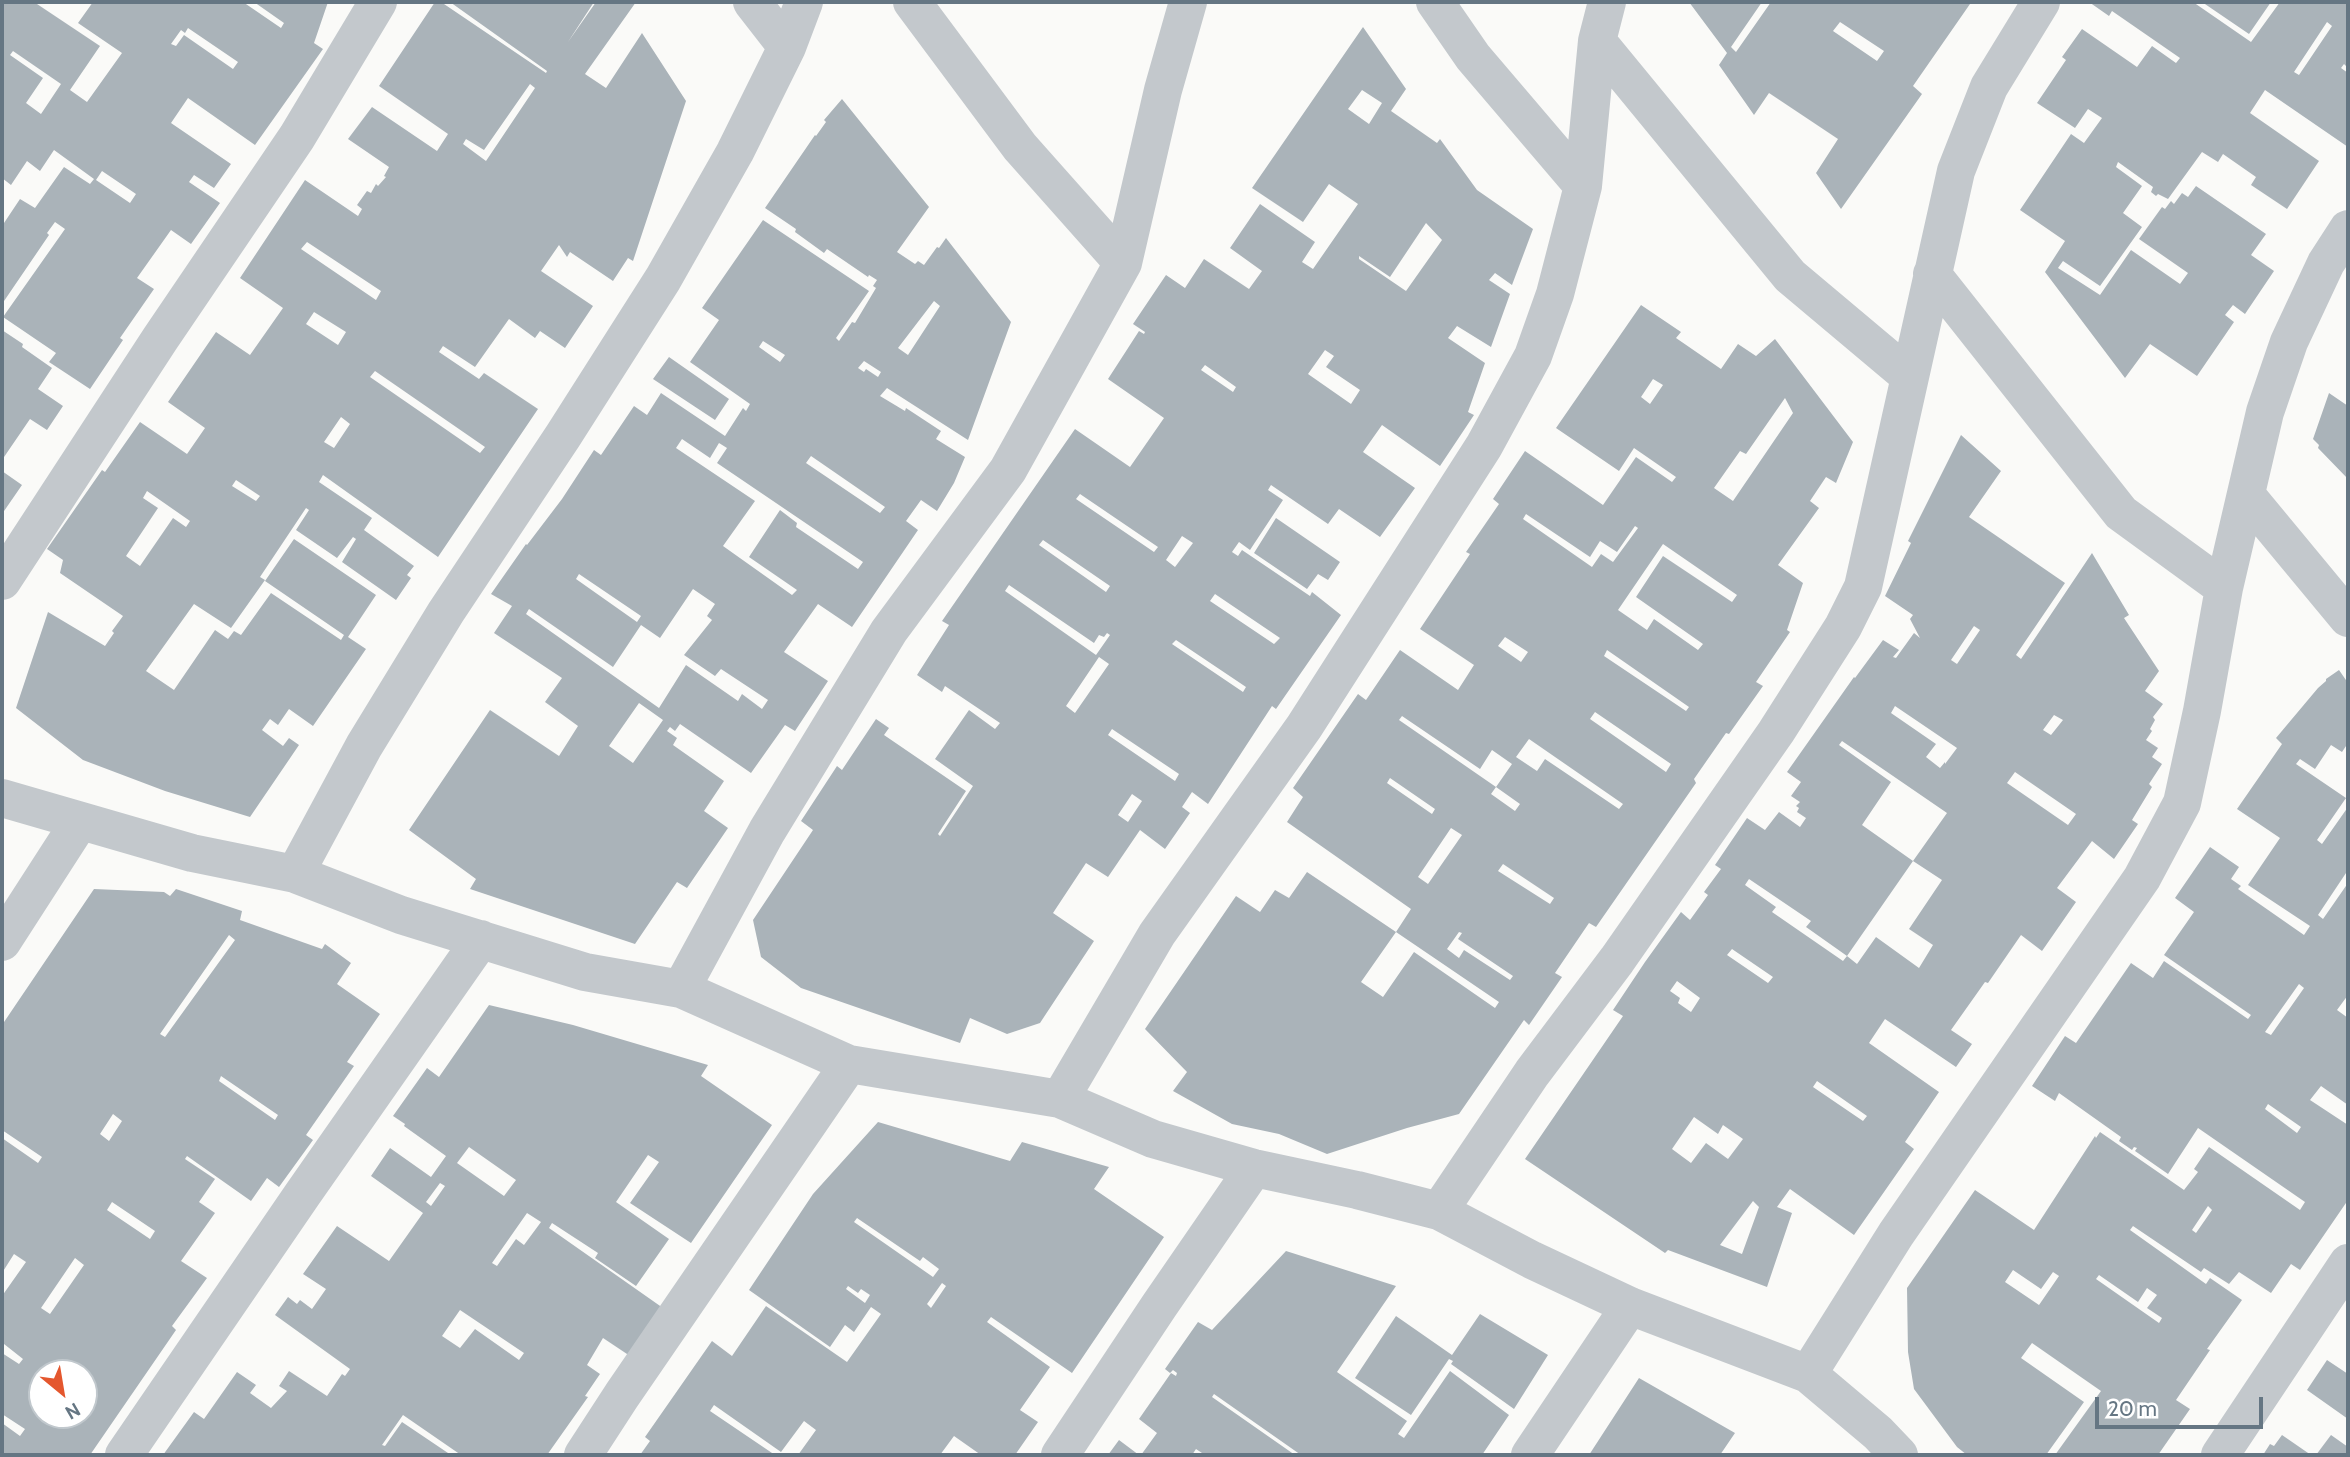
<!DOCTYPE html>
<html>
<head>
<meta charset="utf-8">
<style>
	body { margin:0 }
	#map { position:relative; width:2350px; height:1457px; overflow:hidden; background:#fafaf8; font-family:Cabin,sans-serif }
	canvas { display:block }
	.frame { position:absolute; inset:0; border:4px solid #657683; pointer-events:none }
	.north { position:absolute; left:28px; top:1359px; width:70px; height:70px; box-sizing:border-box; background:#fff; border:2px solid #c1c8cd; border-radius:50%; rotate:150deg; font-size:19px; font-weight:700; line-height:28px; text-align:center; color:#657683 }
	.north::after { content:''; display:block; margin:auto; width:24px; height:32px; background:#e4572e; clip-path:polygon(50% 0,100% 100%,50% 72%,0 100%) }
	.scale { position:absolute; left:2095px; top:1397px; width:168px; height:32px; box-sizing:border-box; border:4px solid #657683; border-top:0; padding-left:9px; font-size:21px; line-height:24px; white-space:nowrap; color:#657683; -webkit-text-stroke:5px #fff; paint-order:stroke }
</style>
</head>
<body>
<div id="map">
<canvas width="2350" height="1457"></canvas>
<div class="frame"></div>
<div class="north">N</div>
<div class="scale">20 m</div>
</div>
<script>
const g = document.querySelector('canvas').getContext('2d');
g.lineJoin = 'round';
function paint(path, color) { g.fillStyle = color; g.fill(path, 'evenodd'); }
const toPath = rows => new Path2D(rows.map(r => 'M' + r).join(''));
function stroke(path, color, width, dash) { g.strokeStyle = color; g.lineWidth = width; g.lineCap = dash ? 'butt' : 'round'; g.setLineDash(dash || []); g.stroke(path); }
paint(toPath([
	[2,2,34,2,100,46,70,90,87,102,122,53,78,23,93,2,243,2,281,28,284,23,254,2,328,2,314,43,323,49,255,145,188,98,171,123,231,164,214,188,194,175,189,182,220,203,191,244,171,230,137,278,154,289,120,338,123,340,90,389,49,362,56,353,3,317,65,229,55,222,47,233,49,235,2,304,2,226,20,199,35,208,64,167,90,184,94,179,54,150,40,171,27,161,11,185,2,178],
	[188,28,238,62,233,69,184,35,176,46,171,44,181,30,185,33],
	[13,51,61,84,41,114,26,103,43,78,10,55],
	[102,171,136,194,130,203,96,180],
	[435,2,445,2,444,4,546,73,547,71,450,2,594,2,568,42,596,2,636,2,585,74,606,88,642,33,686,101,633,261,628,258,613,281,570,252,567,257,559,245,541,271,593,306,565,348,540,331,535,338,509,319,475,367,443,346,439,352,479,379,484,373,538,409,438,557,323,475,319,482,372,518,364,530,414,566,407,575,411,578,396,600,342,562,356,539,353,537,337,558,296,530,309,510,306,508,260,577,265,580,231,628,194,604,146,671,174,690,215,630,228,639,234,631,241,635,271,593,341,640,344,635,265,581,294,539,376,595,348,637,366,649,313,726,289,709,278,725,270,719,262,730,283,746,289,738,299,745,250,817,165,791,83,760,16,708,48,612,105,646,114,633,112,631,123,616,60,573,63,560,47,549,102,470,105,472,140,422,187,454,205,428,168,402,216,332,250,355,283,308,240,278,305,180,358,216,362,209,357,205,367,191,371,193,376,184,378,186,386,177,384,176,389,167,348,139,372,107,437,151,448,134,379,86],
	[530,84,535,88,486,161,463,144,466,139,484,150],
	[307,242,381,291,376,300,301,249],
	[314,312,346,332,338,345,306,324],
	[375,371,485,447,480,453,370,377],
	[341,417,350,424,334,448,324,442],
	[236,480,260,496,256,501,232,486],
	[147,491,190,521,186,527,173,518,140,566,126,556,158,508,143,498],
	[1689,2,1762,2,1731,47,1736,52,1771,2,1966,2,1970,4,1913,86,1922,94,1841,209,1816,173,1838,139,1769,93,1754,115,1719,65,1727,53],
	[1840,22,1884,51,1877,61,1833,31],
	[2089,2,2193,2,2251,42,2280,2,2348,2,2348,68,2344,64,2341,68,2348,73,2348,147,2265,90,2250,113,2319,161,2287,209,2251,185,2256,177,2223,154,2218,162,2202,152,2168,199,2158,194,2156,196,2151,192,2153,187,2118,162,2116,167,2142,186,2123,213,2142,227,2100,286,2063,261,2058,268,2100,295,2131,250,2180,284,2188,273,2139,239,2162,207,2165,209,2171,201,2174,204,2182,193,2188,197,2196,186,2266,234,2251,255,2274,271,2245,314,2233,305,2225,315,2234,322,2197,376,2150,344,2125,378,2045,272,2065,241,2020,210,2071,134,2084,143,2102,118,2088,109,2075,128,2037,103,2066,60,2062,57,2082,29,2137,67,2152,46,2176,63,2180,58,2112,11,2109,16],
	[2327,22,2332,26,2299,75,2294,72],
	[2202,2,2271,2,2249,34],
	[1363,27,1406,89,1391,111,1437,143,1440,139,1477,190,1533,229,1512,285,1495,273,1489,280,1510,294,1491,347,1457,326,1448,338,1485,363,1468,412,1474,415,1440,466,1382,425,1363,452,1415,488,1380,537,1339,509,1328,524,1271,485,1268,490,1283,500,1250,550,1239,542,1232,552,1238,556,1242,550,1310,596,1312,592,1341,615,1276,709,1272,706,1208,804,1192,792,1182,807,1190,813,1165,849,1140,830,1108,877,1086,863,1053,913,1094,941,1040,1023,1007,1034,970,1018,960,1043,801,988,761,957,753,920,813,830,801,821,837,766,842,770,876,719,889,728,884,735,966,791,938,834,940,836,973,786,935,759,969,710,995,729,1000,723,945,686,942,692,917,675,949,625,942,621,1075,429,1130,467,1164,418,1108,379,1139,331,1144,334,1145,332,1133,324,1166,275,1185,288,1204,259,1249,289,1262,271,1230,248,1260,204,1315,242,1302,262,1313,269,1358,204,1329,184,1303,222,1252,188],
	[1362,90,1382,103,1369,124,1348,109],
	[1426,223,1442,240,1406,291,1359,259,1359,256,1390,277],
	[1325,350,1334,356,1326,367,1360,390,1351,404,1308,374],
	[1205,365,1236,387,1233,392,1201,370],
	[1080,494,1158,547,1154,552,1076,499],
	[1182,536,1193,543,1175,567,1166,560],
	[1043,540,1110,586,1106,592,1039,545],
	[1009,585,1094,643,1099,635,1104,637,1107,633,1110,635,1096,655,1005,591],
	[1215,594,1280,638,1274,644,1210,601],
	[1176,640,1246,687,1243,692,1172,644],
	[1099,657,1109,664,1075,713,1066,706],
	[1112,729,1179,774,1175,781,1108,735],
	[1132,794,1142,801,1128,822,1118,815],
	[842,99,929,207,897,252,915,264,918,261,924,265,937,247,939,248,946,238,1011,322,968,440,887,388,880,396,905,411,906,408,941,431,936,439,965,457,954,483,937,511,921,500,906,521,918,530,852,627,818,604,784,652,828,681,795,731,785,725,751,773,680,724,675,731,670,727,667,731,677,738,673,745,724,781,704,811,728,828,687,888,677,882,635,944,470,889,476,879,409,830,490,710,559,756,578,726,545,702,562,678,494,633,512,606,491,594,526,544,527,545,562,499,594,450,601,455,634,406,647,415,661,393,725,436,743,408,746,411,750,404,690,362,719,320,702,308,763,220,869,291,836,338,839,341,852,322,855,323,876,288,873,286,877,280,869,275,868,277,827,249,824,253,795,232,796,229,765,208,815,135,816,136,826,122,824,120],
	[934,301,940,306,908,355,898,348],
	[763,341,785,355,780,362,759,347],
	[864,361,881,372,878,377,866,369,864,372,858,368],
	[682,439,710,458,719,443,727,448,717,463,863,562,858,569,796,527,797,523,780,510,749,557,797,590,792,595,723,546,755,501,676,448],
	[811,456,885,507,880,513,806,463],
	[579,574,641,616,637,622,576,579],
	[693,589,715,604,707,616,712,620,684,655,715,676,721,669,768,700,762,709,742,694,738,701,686,665,659,708,526,614,529,609,613,667,641,625,660,638],
	[639,703,663,720,633,763,609,746],
	[1641,305,1681,332,1676,338,1721,369,1738,344,1756,356,1775,339,1853,442,1836,483,1826,477,1810,501,1819,508,1778,565,1803,583,1787,630,1790,632,1756,682,1763,686,1729,734,1726,733,1694,779,1696,783,1596,927,1589,923,1555,973,1562,977,1529,1025,1524,1020,1459,1114,1407,1128,1327,1154,1279,1134,1232,1124,1173,1091,1187,1072,1145,1029,1236,896,1260,912,1275,890,1289,898,1307,872,1396,932,1411,909,1287,822,1303,797,1293,788,1358,694,1366,700,1400,650,1458,690,1474,665,1420,629,1470,554,1466,552,1499,504,1493,499,1525,451,1603,505,1636,457,1672,482,1676,477,1634,448,1619,471,1556,428],
	[1653,379,1663,385,1650,404,1641,397],
	[1785,398,1793,413,1733,501,1714,488,1740,451,1746,454],
	[1526,514,1590,557,1600,541,1617,552,1635,526,1638,528,1613,562,1601,554,1592,567,1523,519],
	[1663,544,1737,595,1732,602,1663,556,1636,597,1703,644,1698,650,1654,619,1647,630,1618,610],
	[1505,637,1528,652,1521,662,1498,646],
	[1607,650,1689,707,1686,711,1604,656],
	[1595,712,1671,764,1666,772,1590,719],
	[1402,716,1480,769,1492,750,1512,764,1496,787,1520,804,1515,811,1491,794,1496,787,1399,720],
	[1529,739,1623,804,1619,809,1545,759,1537,771,1516,757],
	[1390,778,1435,809,1432,814,1387,783],
	[1451,828,1462,835,1428,884,1418,877],
	[1503,864,1554,898,1550,904,1498,871],
	[1396,932,1499,1002,1495,1008,1414,952,1383,997,1361,982],
	[1459,932,1462,933,1458,939,1513,976,1510,980,1464,950,1459,958,1447,949],
	[2,330,23,344,22,347,52,368,38,389,63,406,47,430,30,419,2,460],
	[669,357,729,399,715,420,653,379],
	[2329,393,2348,406,2348,479,2318,448,2319,445,2313,439],
	[1961,435,2001,471,1969,517,2065,583,2016,655,2021,659,2092,553,2129,615,2124,618,2159,671,2145,691,2163,704,2153,717,2155,720,2150,729,2152,731,2146,740,2158,748,2152,757,2162,764,2149,784,2152,787,2132,820,2138,824,2114,859,2092,841,2057,888,2076,902,2042,951,2021,935,1988,983,1985,982,1951,1030,1972,1044,1956,1067,1885,1019,1869,1043,1939,1092,1905,1142,1914,1149,1854,1235,1790,1189,1777,1207,1792,1213,1767,1287,1668,1250,1665,1253,1525,1159,1623,1016,1613,1010,1645,962,1681,912,1690,920,1708,895,1704,892,1721,869,1715,865,1747,818,1765,830,1779,812,1800,827,1806,818,1797,812,1799,808,1796,806,1800,802,1791,796,1801,782,1787,772,1854,677,1855,678,1883,640,1899,650,1893,657,1896,658,1914,633,1920,638,1910,619,1913,615,1885,596,1911,543,1908,541],
	[1974,626,1980,630,1957,664,1951,660],
	[1895,706,1957,748,1945,764,1945,762,1940,768,1926,757,1936,744,1891,713],
	[2054,715,2063,720,2051,735,2043,730],
	[1842,741,1947,813,1913,861,1942,880,1909,929,1933,945,1919,968,1876,937,1857,964,1847,956,1843,961,1772,912,1776,907,1745,885,1749,879,1811,921,1806,927,1847,956,1913,861,1862,825,1891,782,1839,745],
	[2015,772,2076,814,2068,825,2007,783],
	[1732,949,1773,977,1768,983,1727,955],
	[1677,981,1700,998,1691,1012,1678,1003,1680,998,1670,991],
	[1817,1081,1867,1116,1863,1121,1813,1087],
	[1694,1117,1718,1134,1723,1125,1743,1139,1728,1159,1706,1143,1691,1163,1672,1149],
	[1753,1201,1759,1207,1742,1254,1720,1245],
	[2,471,22,485,2,514],
	[1276,518,1340,562,1328,580,1318,574,1307,589,1254,553],
	[2339,670,2348,683,2348,743,2342,752,2331,745,2315,769,2300,759,2296,764,2346,798,2317,840,2322,844,2348,807,2348,870,2318,915,2323,919,2348,883,2348,995,2337,1010,2348,1018,2348,1105,2321,1086,2310,1100,2348,1125,2348,1200,2300,1270,2291,1264,2271,1293,2239,1272,2229,1284,2204,1268,2201,1272,2133,1226,2130,1230,2206,1284,2210,1278,2242,1300,2207,1349,2210,1350,2176,1400,2190,1409,2158,1455,2055,1455,2101,1391,2032,1343,2021,1358,2084,1402,2046,1455,1967,1455,1957,1447,1914,1389,1908,1352,1907,1288,1975,1190,2034,1230,2095,1136,2096,1138,2100,1132,2184,1190,2198,1172,2194,1169,2209,1147,2300,1210,2305,1202,2198,1128,2168,1174,2135,1151,2137,1148,2134,1147,2132,1150,2119,1141,2121,1137,2059,1093,2055,1101,2032,1086,2065,1036,2076,1043,2131,963,2153,978,2164,961,2248,1019,2251,1015,2164,955,2194,912,2175,898,2210,847,2239,867,2231,879,2241,886,2238,889,2304,935,2310,926,2248,885,2280,838,2237,809,2282,744,2276,738,2318,688,2326,681,2326,679],
	[2299,984,2304,988,2271,1035,2265,1032],
	[2268,1104,2301,1127,2297,1133,2265,1109],
	[2208,1206,2212,1210,2196,1233,2192,1230],
	[2013,1270,2041,1289,2053,1272,2059,1276,2039,1305,2005,1282],
	[2099,1275,2138,1302,2147,1288,2157,1295,2147,1308,2162,1318,2159,1323,2096,1279],
	[94,889,164,892,170,896,176,889,242,911,240,920,322,949,325,944,351,963,337,984,380,1014,347,1062,354,1066,306,1135,313,1140,279,1187,267,1178,251,1201,187,1156,185,1159,215,1179,199,1202,215,1213,181,1261,207,1278,172,1326,176,1330,90,1455,2,1455,2,1423,20,1436,25,1429,2,1414,2,1353,19,1364,23,1359,4,1344,2,1348,2,1296,26,1262,14,1254,2,1273,2,1138,38,1163,42,1157,2,1130,2,1025],
	[229,935,235,940,165,1037,160,1034],
	[221,1076,278,1115,275,1120,219,1081],
	[113,1114,122,1121,109,1141,100,1134],
	[112,1202,155,1231,150,1239,107,1210],
	[75,1258,84,1265,50,1314,41,1308],
	[42,1373,84,1373,84,1415,42,1415],
	[489,1005,573,1025,708,1065,701,1076,772,1125,691,1243,630,1203,659,1162,648,1155,616,1202,669,1239,636,1286,595,1258,598,1253,552,1223,549,1228,663,1308,630,1356,603,1338,587,1365,600,1374,585,1396,588,1397,547,1455,461,1455,403,1415,382,1445,385,1446,402,1422,451,1455,163,1455,194,1412,204,1419,237,1372,256,1385,250,1393,271,1408,287,1391,279,1386,289,1371,327,1396,342,1374,345,1376,350,1369,275,1315,288,1297,297,1304,300,1300,312,1309,326,1289,303,1274,337,1226,389,1261,423,1213,371,1176,390,1148,431,1177,446,1156,404,1126,405,1124,393,1116,427,1068,439,1077],
	[469,1147,516,1180,504,1196,457,1163],
	[440,1183,445,1186,431,1206,426,1202],
	[527,1213,541,1222,524,1245,516,1239,497,1266,492,1263],
	[460,1310,524,1353,519,1360,475,1329,460,1348,442,1336],
	[878,1122,1010,1161,1022,1142,1109,1167,1094,1189,1164,1237,1072,1373,991,1317,987,1322,1050,1367,1020,1410,1038,1422,1015,1455,981,1455,954,1436,940,1455,798,1455,816,1430,804,1421,781,1452,714,1405,710,1411,775,1455,640,1455,650,1441,645,1437,712,1341,732,1356,766,1306,847,1362,881,1314,871,1307,854,1332,845,1325,830,1347,749,1290,813,1194],
	[857,1218,920,1261,923,1257,939,1269,933,1277,854,1222],
	[942,1283,946,1286,931,1308,927,1304],
	[848,1286,858,1293,861,1289,870,1295,865,1303,846,1289],
	[1286,1251,1396,1286,1337,1372,1407,1421,1398,1434,1404,1438,1450,1371,1509,1415,1482,1455,1301,1455,1214,1394,1212,1397,1295,1455,1205,1455,1196,1449,1192,1455,1141,1455,1157,1433,1139,1419,1171,1373,1176,1376,1177,1373,1173,1370,1170,1373,1165,1369,1198,1322,1212,1330],
	[1480,1314,1548,1355,1514,1409,1451,1364,1453,1361,1449,1359,1411,1415,1355,1378,1396,1316,1452,1355],
	[2327,1360,2348,1374,2348,1419,2307,1390],
	[1639,1378,1735,1433,1720,1455,1589,1455],
	[2282,1435,2311,1455,2263,1455,2270,1444,2274,1446],
	[2331,1435,2348,1447,2348,1455,2316,1455],
	[1119,1440,1139,1455,1108,1455]
]), '#aab3b9');
stroke(toPath([
	[752,2,787,47],
	[912,2,1020,147,1123,263],
	[1435,2,1473,57,1583,186],
	[1597,41,1790,276,1909,376],
	[1932,274,2121,513,2224,588],
	[2246,495,2348,618],
	[2,581,160,339,297,137,378,2],
	[2,798,192,853,295,874,401,915,585,972,681,989,849,1064,1060,1099,1153,1139,1254,1168,1357,1190,1439,1211,1532,1260,1630,1306,1808,1374,1878,1433,1899,1455],
	[295,874,364,746,446,612,563,436,663,279,735,152,787,47,804,2],
	[2,942,80,821],
	[681,989,767,831,889,631,1008,470,1123,263,1163,90,1188,2],
	[1060,1099,1157,934,1304,727,1484,446,1533,356,1555,294,1583,186,1597,41,1607,2],
	[1439,1211,1532,1073,1617,960,1776,732,1843,627,1863,587,1956,171,1989,87,2041,2],
	[1808,1374,1896,1234,2142,878,2182,803,2202,711,2224,588,2265,412,2289,342,2326,263,2348,229],
	[124,1455,302,1195,481,939],
	[583,1455,622,1395,849,1064],
	[1060,1455,1159,1306,1254,1168],
	[1530,1455,1630,1306],
	[2220,1455,2348,1263]
]), '#c3c8cc', 38);
</script>
</body>
</html>
